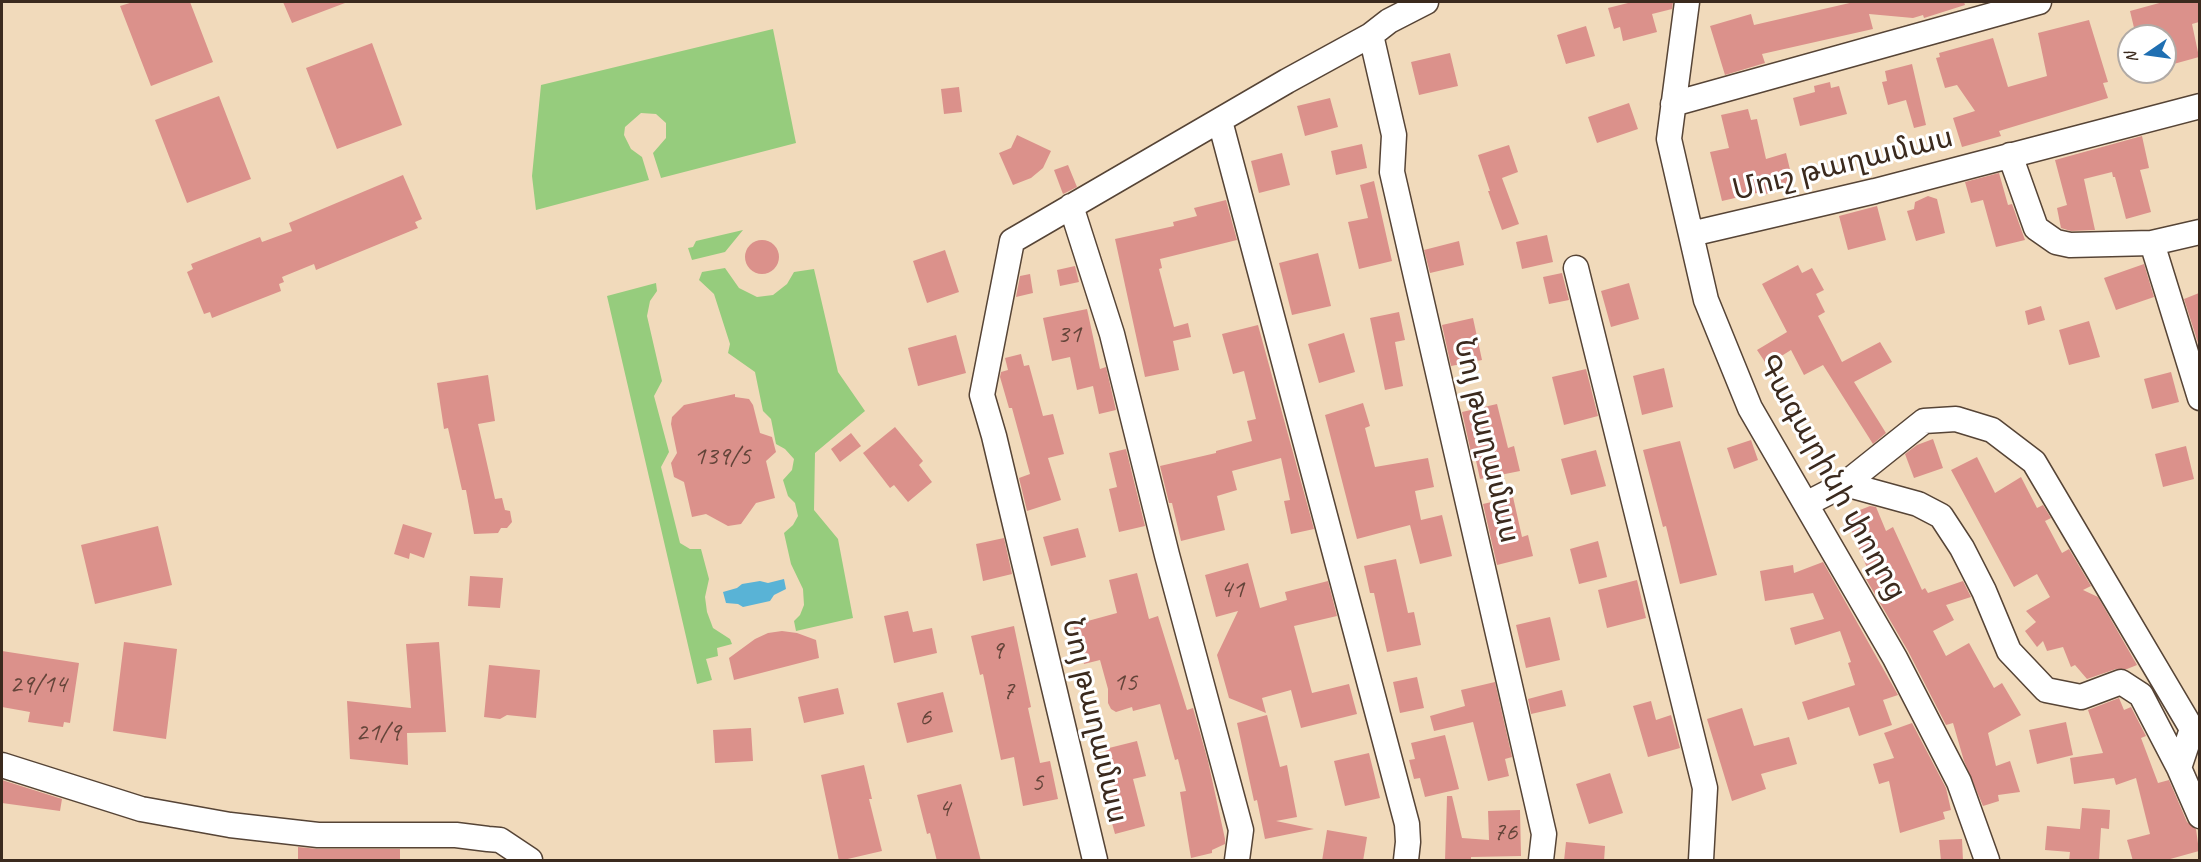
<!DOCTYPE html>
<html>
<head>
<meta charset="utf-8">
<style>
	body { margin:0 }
	#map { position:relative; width:2201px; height:862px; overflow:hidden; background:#f1dabb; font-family:Caveat,sans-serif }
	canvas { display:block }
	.frame { position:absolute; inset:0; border:3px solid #3b2a1e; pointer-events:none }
	.north { position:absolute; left:2117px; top:24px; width:60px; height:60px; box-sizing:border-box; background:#fff; border:2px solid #b1aaa5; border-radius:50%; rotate:257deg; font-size:16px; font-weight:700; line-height:24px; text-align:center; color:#3b2a1e }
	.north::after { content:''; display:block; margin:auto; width:21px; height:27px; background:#1f6fb2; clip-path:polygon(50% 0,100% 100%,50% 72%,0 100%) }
</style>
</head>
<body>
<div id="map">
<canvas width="2201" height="862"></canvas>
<div class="frame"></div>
<div class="north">N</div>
</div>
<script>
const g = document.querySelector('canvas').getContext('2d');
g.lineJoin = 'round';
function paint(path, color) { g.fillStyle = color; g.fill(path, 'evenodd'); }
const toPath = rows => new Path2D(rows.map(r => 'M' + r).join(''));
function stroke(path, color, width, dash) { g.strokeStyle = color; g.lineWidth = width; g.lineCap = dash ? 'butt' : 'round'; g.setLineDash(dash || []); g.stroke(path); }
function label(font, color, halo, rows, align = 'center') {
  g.font = font + ' Caveat,"Noto Sans Armenian",sans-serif'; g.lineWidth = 6; g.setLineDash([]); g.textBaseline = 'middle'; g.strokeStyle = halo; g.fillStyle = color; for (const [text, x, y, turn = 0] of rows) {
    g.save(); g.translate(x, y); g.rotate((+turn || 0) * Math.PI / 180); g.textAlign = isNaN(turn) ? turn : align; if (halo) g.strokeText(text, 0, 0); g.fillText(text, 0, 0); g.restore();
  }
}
paint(toPath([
	[773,29,796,143,661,178,653,153,666,138,666,123,656,114,641,113,625,127,624,135,631,149,642,157,649,180,536,210,532,176,541,85],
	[743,230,725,252,692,260,688,248,693,247,696,241],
	[725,268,739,288,757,297,773,295,787,284,794,272,814,269,838,372,865,411,815,453,814,510,838,539,853,618,796,631,794,621,800,615,804,605,803,589,791,564,784,533,793,525,798,516,795,503,788,496,783,480,792,470,794,459,785,449,776,444,771,419,763,411,755,372,728,353,730,344,714,294,699,280,702,272],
	[656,283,657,291,650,301,647,316,662,381,654,396,669,452,661,467,680,543,690,549,701,549,709,579,705,597,707,612,713,628,730,639,732,644,717,648,718,656,706,659,712,680,697,684,607,296]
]), '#96cc7d');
paint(toPath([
	[784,579,786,589,774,595,770,601,743,607,738,604,726,603,723,592,737,588,742,584,760,581,768,583]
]), '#59b3d6');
paint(toPath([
	[133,2,190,2,213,62,151,86,120,6],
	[283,2,345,2,345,3,292,23],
	[1632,2,1673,2,1672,9,1652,14,1657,32,1623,41,1620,27,1614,29,1608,8],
	[1854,2,1964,2,1965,5,1924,18,1923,15,1913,18,1869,14,1873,29,1762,54,1765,63,1725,75,1710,26,1751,14,1754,25],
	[2163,2,2199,2,2199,22,2192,24,2199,57,2170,65,2165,45,2165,36,2163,36,2162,32,2148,36,2136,36,2130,11],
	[2089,20,2108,82,2103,83,2108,98,1999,131,2001,136,1962,147,1953,118,1975,111,1957,85,1945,88,1936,58,1940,57,1939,53,1993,38,2008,87,2047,76,2038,33],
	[1586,26,1595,56,1566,64,1557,35],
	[372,43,402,125,337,149,306,68],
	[1450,53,1458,86,1419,95,1411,62],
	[1912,64,1926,125,1914,128,1906,100,1888,105,1882,82,1887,81,1885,71],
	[1830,82,1831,88,1839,86,1847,114,1800,126,1793,98,1815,92,1814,86],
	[959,87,962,112,944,114,941,89],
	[219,96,251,179,187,203,155,120],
	[1330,98,1338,127,1305,136,1297,106],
	[1629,103,1638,129,1597,143,1588,117],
	[1748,109,1751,120,1757,119,1766,159,1786,153,1794,186,1762,195,1761,192,1722,201,1710,152,1729,148,1721,115],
	[1017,135,1051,151,1043,168,1031,178,1013,185,999,153,1011,148],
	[2142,136,2149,168,2140,170,2151,212,2126,219,2115,177,2113,177,2112,172,2084,179,2095,230,2071,231,2061,228,2057,208,2067,205,2055,160],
	[1362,144,1367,168,1336,175,1331,151],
	[1509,145,1518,172,1502,178,1519,224,1502,230,1488,191,1490,191,1478,155],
	[1282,153,1290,185,1259,193,1251,161],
	[1068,165,1077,187,1063,194,1054,170],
	[1999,173,2008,205,2012,204,2025,240,1996,247,1983,200,1971,203,1965,182],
	[403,175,422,219,415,222,418,228,316,270,314,264,282,277,284,282,279,284,281,291,212,318,210,312,204,314,187,272,193,269,191,264,260,237,262,242,292,231,289,223],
	[1374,181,1392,261,1359,269,1348,222,1368,218,1360,185],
	[1928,196,1937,199,1945,233,1916,241,1907,211,1914,209,1915,202],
	[1226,200,1237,240,1160,259,1162,268,1159,269,1174,327,1188,323,1191,337,1173,341,1179,370,1145,377,1115,239,1174,226,1173,222,1197,216,1194,208],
	[1877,206,1886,240,1848,250,1839,216],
	[1547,235,1553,262,1522,269,1516,242],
	'745 257a17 17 0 1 1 34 0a17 17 0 1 1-34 0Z',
	[1459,241,1464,265,1430,273,1424,250],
	[945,250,959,292,927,303,913,261],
	[1318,253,1331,306,1292,315,1279,263],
	[2144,264,2154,297,2116,310,2104,278],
	[1798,265,1802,273,1812,268,1824,290,1816,294,1825,312,1818,316,1842,362,1880,342,1892,362,1854,382,1886,433,1873,444,1823,365,1804,375,1791,350,1767,365,1757,350,1787,332,1762,284],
	[1075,266,1079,282,1060,286,1057,270],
	[1562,273,1569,300,1549,304,1543,277],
	[1030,274,1033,293,1016,297,1020,276],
	[1629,283,1639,319,1611,327,1601,291],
	[2199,293,2199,343,2198,343,2184,299],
	[2041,306,2045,320,2028,325,2025,311],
	[1087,309,1100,369,1106,367,1116,410,1099,414,1093,386,1077,390,1070,357,1052,361,1043,318],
	[1399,312,1405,340,1395,342,1403,386,1385,390,1370,318],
	[1473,318,1482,360,1451,366,1442,325],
	[2089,321,2100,357,2069,365,2059,330],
	[1258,325,1314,529,1291,534,1284,501,1290,500,1281,458,1232,471,1237,490,1217,496,1225,530,1181,541,1172,503,1169,503,1160,466,1216,453,1216,451,1252,441,1247,421,1256,419,1244,371,1233,374,1222,334],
	[1344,333,1355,372,1319,383,1308,344],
	[956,335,966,373,918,386,908,348],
	[1021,354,1024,366,1029,365,1043,416,1053,414,1064,454,1048,458,1061,500,1027,511,1019,478,1030,474,1012,408,1009,408,1000,377,1001,372,1008,370,1005,358],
	[1664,368,1673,407,1642,415,1633,376],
	[1586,369,1598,416,1564,425,1552,377],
	[2171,372,2179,402,2152,409,2144,379],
	[488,375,495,421,478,424,495,499,502,498,505,510,510,511,512,522,507,528,501,528,498,533,474,534,466,490,462,490,448,428,444,429,437,383],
	[735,394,735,397,749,399,753,405,760,433,772,437,776,452,766,461,775,498,756,503,741,524,728,526,706,514,692,517,684,482,674,477,671,463,677,453,671,424,672,417,684,405],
	[1363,403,1370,426,1365,428,1375,467,1428,458,1434,487,1415,491,1421,520,1442,515,1452,556,1420,564,1410,525,1357,539,1325,415],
	[1497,404,1508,448,1514,446,1520,471,1480,479,1475,456,1472,457,1462,412],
	[895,427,923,461,919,465,932,482,908,502,894,485,890,488,863,453],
	[851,433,861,446,840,462,831,449],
	[1933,439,1943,468,1914,478,1905,454,1917,445],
	[1751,440,1758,460,1734,469,1727,448],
	[1680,441,1717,575,1680,584,1666,526,1663,527,1643,450],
	[2186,446,2194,479,2163,487,2155,454],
	[1126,449,1145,526,1119,532,1109,489,1117,487,1109,453],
	[1596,450,1606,486,1571,495,1561,459],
	[1977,457,1995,493,2021,477,2037,508,2043,505,2051,518,2045,521,2062,553,2069,549,2091,586,2083,590,2098,597,2137,665,2127,669,2116,669,2087,679,2075,665,2071,667,2063,647,2047,651,2043,641,2037,647,2025,631,2036,622,2026,611,2050,597,2037,574,2014,587,1951,470],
	[1513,497,1522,537,1528,535,1533,556,1497,565,1483,504],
	[1870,506,1876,507,1886,531,1893,527,1922,590,1925,588,1928,593,1963,581,1971,597,1946,605,1954,620,1933,631,1946,656,1969,643,1994,688,2002,683,2021,715,1988,733,1996,766,2010,761,2020,792,1998,795,1999,801,1983,806,1964,761,1953,723,1946,725,1908,651,1866,579,1871,577,1845,516],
	[403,524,432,533,424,558,410,553,409,559,394,554],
	[158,526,172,585,95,604,81,545],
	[1078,528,1086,557,1051,566,1043,537],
	[1004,538,1012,574,983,581,976,544],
	[1598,541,1607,577,1579,584,1570,549],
	[1396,559,1408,613,1414,612,1421,645,1387,652,1374,593,1370,593,1364,566],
	[1823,562,1898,695,1883,700,1892,725,1859,736,1849,707,1808,720,1802,702,1855,685,1848,663,1851,662,1840,631,1795,645,1790,628,1824,619,1813,593,1765,601,1760,571,1793,565,1794,573],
	[1248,563,1260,608,1287,600,1285,592,1328,581,1337,616,1294,626,1312,693,1349,684,1357,714,1301,728,1291,690,1262,698,1266,713,1229,698,1217,655,1238,611,1216,617,1205,575],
	[1137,573,1149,619,1158,616,1187,710,1193,708,1208,761,1225,839,1225,844,1212,850,1212,853,1191,858,1180,792,1186,791,1178,759,1175,760,1160,704,1133,711,1132,707,1116,712,1111,709,1108,703,1108,689,1100,660,1084,664,1073,625,1117,613,1109,580],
	[470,576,503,578,500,608,468,606],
	[1637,580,1646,618,1607,628,1598,590],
	[908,611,913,632,932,628,937,653,894,663,884,616],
	[1550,617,1560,660,1526,668,1516,625],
	[1014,626,1031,707,1028,708,1040,763,1050,761,1058,799,1023,806,1014,757,1001,760,983,674,980,675,971,636],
	[782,631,797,633,816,640,819,658,734,680,729,658,755,639,768,633],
	[124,642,177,649,166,739,113,731],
	[439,642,446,732,407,733,408,765,350,759,347,701,411,708,406,644],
	[2,651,79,663,70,723,64,722,63,727,28,722,30,712,2,707],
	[489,665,540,670,536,718,507,715,500,719,484,717],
	[1417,677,1424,708,1400,713,1393,682],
	[1495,682,1512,757,1505,759,1509,776,1488,781,1473,722,1434,731,1430,716,1465,706,1461,690],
	[838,688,844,714,804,723,798,697],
	[1562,690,1566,706,1531,714,1528,699],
	[943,692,953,732,907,743,897,703],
	[2119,698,2124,710,2131,707,2146,736,2141,738,2158,783,2169,780,2187,822,2196,829,2199,851,2163,861,2133,861,2127,840,2150,834,2136,778,2116,785,2114,778,2074,784,2070,758,2103,753,2088,710],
	[1651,701,1656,720,1671,715,1680,748,1648,757,1633,706],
	[1742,708,1754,746,1789,737,1797,764,1761,774,1766,789,1732,801,1707,719],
	[1267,715,1280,767,1287,765,1297,817,1276,821,1314,829,1265,839,1257,800,1254,801,1237,723],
	[2066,722,2073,755,2037,764,2029,730],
	[1912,723,1946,788,1951,810,1943,812,1945,819,1900,833,1889,781,1879,784,1873,764,1894,758,1884,733],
	[751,728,753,761,715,763,713,730],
	[1445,735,1459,789,1425,797,1420,778,1414,779,1409,760,1415,759,1411,743],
	[1137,741,1146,776,1133,779,1145,826,1115,834,1105,798,1117,795,1105,749],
	[1369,753,1380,798,1345,806,1334,761],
	[864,765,872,799,869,799,882,851,839,861,821,775],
	[1610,773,1623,813,1589,824,1576,784],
	[2,780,62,799,60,811,2,803],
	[961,784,981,861,937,861,930,833,927,834,917,795],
	[1447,796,1452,796,1462,838,1489,840,1488,811,1520,810,1521,856,1471,857,1471,861,1445,861],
	[2082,808,2110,810,2109,829,2101,828,2099,861,2069,861,2070,852,2045,850,2047,826,2080,829],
	[1327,830,1367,837,1363,861,1322,861],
	[1962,839,1963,861,1941,861,1939,840],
	[1566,842,1605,846,1604,861,1564,861],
	[298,847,318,849,400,849,400,861,298,861]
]), '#db918b');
const minor = toPath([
	[1687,2,1669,139,1706,300,1750,408,1895,658,1959,782,1987,860],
	[1371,35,1394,135,1392,172,1544,834,1541,860],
	[1673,104,2039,2],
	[1220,121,1407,824,1408,842,1406,860],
	[2010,155,2036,228,2056,242,2070,245,2152,243,2200,232],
	[1071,206,1112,334,1167,555,1241,830,1237,860],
	[1691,234,1875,191,2200,106],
	[2152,243,2200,398],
	[1576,268,1705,788,1701,860],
	[1845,484,1918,504,1941,516,1962,548,1984,591,2009,651,2046,690,2081,697,2121,682,2141,695,2179,768],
	[1806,504,1845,484,1924,421,1956,419,1992,430,2034,462,2192,729,2179,768,2200,816],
	[2,765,141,809,230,825,318,835,456,835,488,839,500,840,530,860],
	[1095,860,994,436,982,395,1012,241,1287,81,1371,35,1389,21,1426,2]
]);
stroke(minor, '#564436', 27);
stroke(minor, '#fff', 24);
label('27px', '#634439', null, [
	["31",1069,335],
	["139/5",722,457],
	["41",1232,590],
	["9",997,651],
	["15",1125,683],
	["29/14",38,685],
	["7",1008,692],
	["6",925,718],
	["21/9",378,733],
	["5",1037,783],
	["4",944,809],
	["76",1505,833]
]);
label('30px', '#3b2a1e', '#fff', [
	["Մուշ թաղամաս",1843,165,-14],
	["Նոյ թաղամաս",1486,441,77],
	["Գագարինի փողոց",1831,478,61],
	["Նոյ թաղամաս",1094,721,77]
]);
</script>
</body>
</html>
